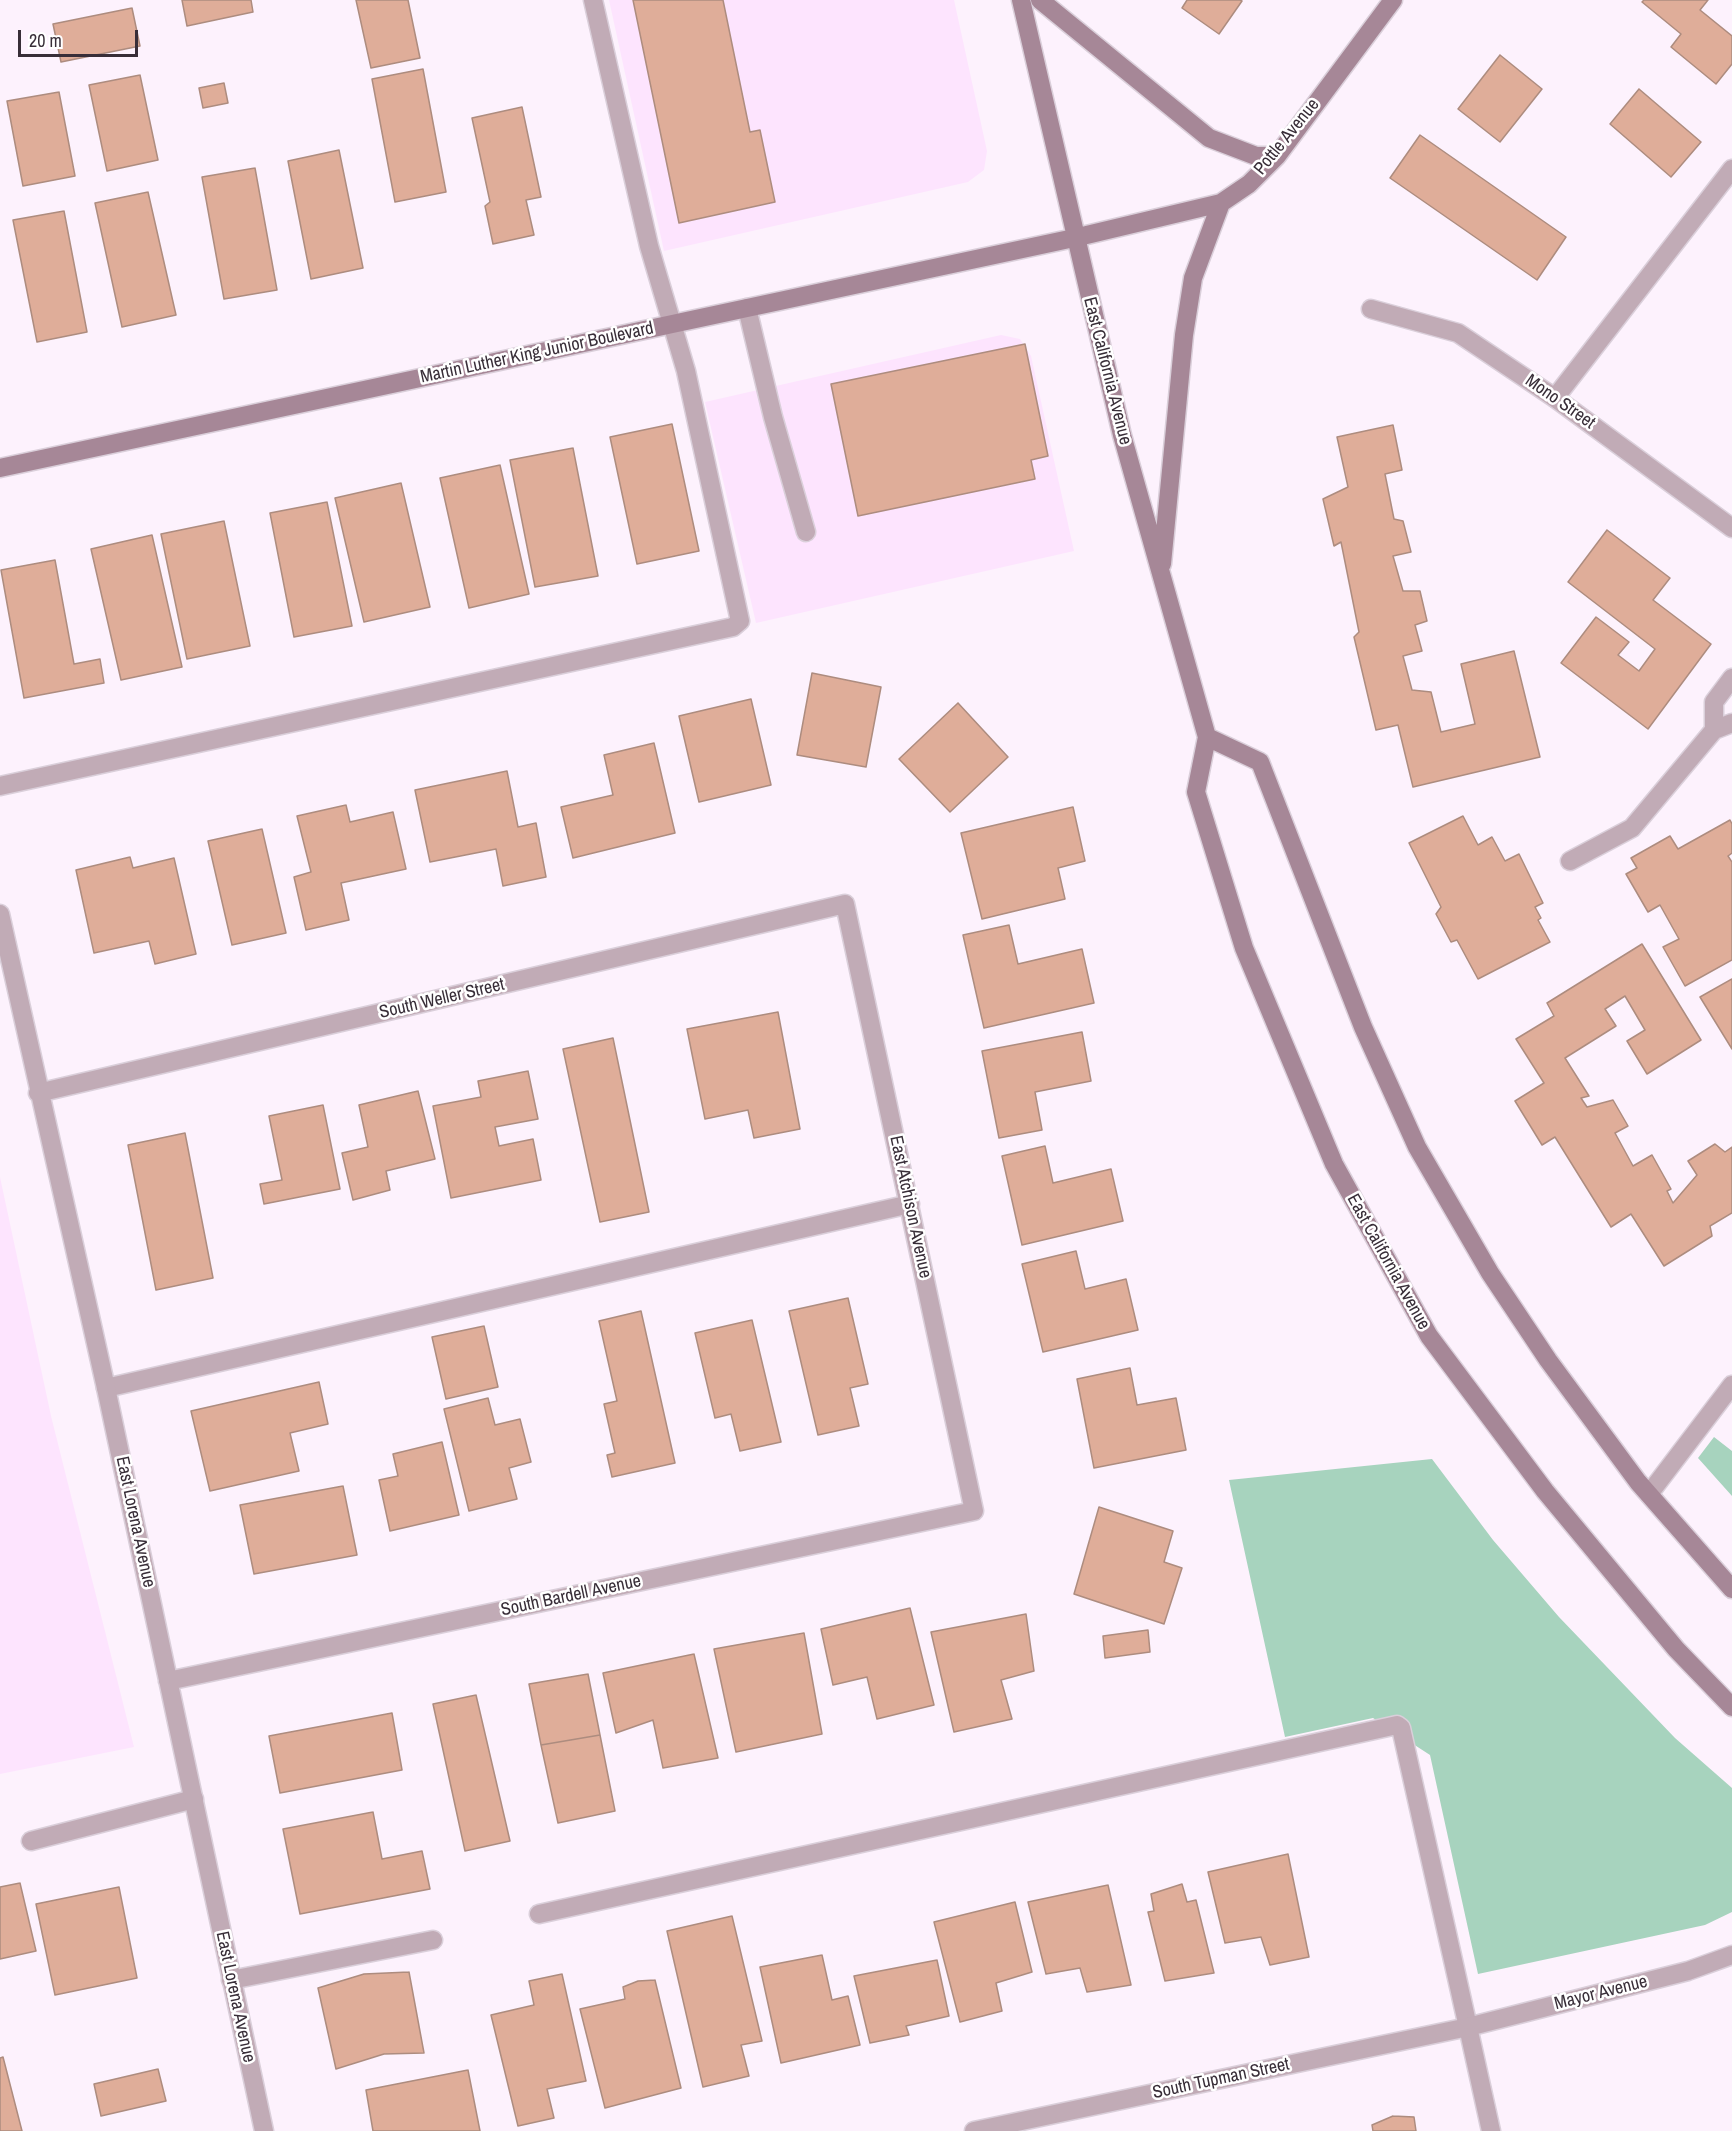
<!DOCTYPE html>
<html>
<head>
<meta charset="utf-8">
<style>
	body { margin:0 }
	#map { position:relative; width:1732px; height:2131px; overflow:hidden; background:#fdf2fd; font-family:"Archivo Narrow",sans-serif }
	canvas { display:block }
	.scale { position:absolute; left:18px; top:30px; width:120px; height:27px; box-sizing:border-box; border:3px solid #382e38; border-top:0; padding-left:8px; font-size:18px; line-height:21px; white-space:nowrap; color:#382e38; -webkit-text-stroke:4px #fff; paint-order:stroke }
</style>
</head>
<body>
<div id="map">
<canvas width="1732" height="2131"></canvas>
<div class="scale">20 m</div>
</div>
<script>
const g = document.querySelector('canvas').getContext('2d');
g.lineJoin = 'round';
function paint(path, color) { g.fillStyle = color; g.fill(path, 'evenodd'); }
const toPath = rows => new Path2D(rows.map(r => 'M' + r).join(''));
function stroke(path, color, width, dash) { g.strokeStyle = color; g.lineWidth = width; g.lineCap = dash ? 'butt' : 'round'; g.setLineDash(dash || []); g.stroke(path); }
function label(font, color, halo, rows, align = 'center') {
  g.font = font + ' "Archivo Narrow",sans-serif'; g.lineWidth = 5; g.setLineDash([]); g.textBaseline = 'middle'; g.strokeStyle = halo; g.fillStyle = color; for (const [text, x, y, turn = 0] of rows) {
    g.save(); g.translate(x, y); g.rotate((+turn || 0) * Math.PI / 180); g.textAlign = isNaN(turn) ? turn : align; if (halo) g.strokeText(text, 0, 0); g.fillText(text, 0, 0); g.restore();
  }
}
paint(toPath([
	[609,0,954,0,987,151,984,170,968,182,664,251],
	[1001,335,1020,339,1031,356,1074,551,756,623,705,402],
	[0,1177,51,1416,134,1747,0,1774]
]), '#fde4fe');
paint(toPath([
	[1714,1437,1732,1451,1732,1496,1698,1458],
	[1432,1459,1493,1540,1559,1617,1675,1738,1732,1788,1732,1912,1705,1925,1478,1974,1430,1755,1373,1718,1285,1737,1229,1480]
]), '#a7d3be');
const building = toPath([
	[182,0,251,0,253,12,187,26,182,0],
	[356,0,408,0,420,58,371,68,356,0],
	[633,0,723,0,750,132,760,130,775,202,679,223,633,0],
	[1187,0,1240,0,1242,1,1219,34,1182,8,1187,0],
	[1644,0,1708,0,1700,10,1732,36,1732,64,1716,84,1671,47,1681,34,1642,2,1644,0],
	[132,8,140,46,61,62,53,24,132,8],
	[1500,55,1542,89,1500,142,1458,109,1500,55],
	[423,69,446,192,395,202,372,79,423,69],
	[140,75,158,160,107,171,89,85,140,75],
	[224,83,228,103,203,108,199,88,224,83],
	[1639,89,1701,142,1671,177,1610,124,1639,89],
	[59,92,75,176,23,186,7,101,59,92],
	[522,107,541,197,526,200,534,235,493,244,485,206,490,202,472,118,522,107],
	[1420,135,1566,237,1537,280,1390,178,1420,135],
	[339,150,363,268,311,279,288,161,339,150],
	[255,168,277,290,224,299,202,177,255,168],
	[148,192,176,315,122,327,95,203,148,192],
	[64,211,87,332,37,342,13,220,64,211],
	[1025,344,1048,456,1031,460,1035,479,858,516,831,384,1025,344],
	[672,424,699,551,637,564,610,437,672,424],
	[1393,425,1402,470,1385,474,1394,519,1403,521,1411,552,1393,556,1403,591,1420,591,1427,621,1415,625,1422,651,1403,656,1412,690,1431,692,1441,732,1475,724,1461,664,1514,651,1540,757,1413,787,1398,725,1376,730,1354,637,1359,632,1341,542,1334,546,1323,499,1348,487,1337,437,1393,425],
	[573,448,598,576,535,587,510,460,573,448],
	[500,465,529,594,469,608,440,478,500,465],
	[401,483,430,607,364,622,335,498,401,483],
	[327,502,352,626,294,637,270,513,327,502],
	[224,521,250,646,187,659,161,534,224,521],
	[1607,530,1670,578,1653,600,1711,644,1648,729,1561,663,1596,617,1629,642,1618,655,1639,671,1655,649,1568,582,1607,530],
	[152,535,182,667,121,680,91,549,152,535],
	[55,560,74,664,100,659,104,683,24,698,1,570,55,560],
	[812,673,881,687,866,767,797,755,812,673],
	[751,699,771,785,699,802,679,716,751,699],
	[958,703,1008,757,950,812,899,759,958,703],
	[654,743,675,833,573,858,561,807,613,795,604,755,654,743],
	[507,771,518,827,536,823,546,877,503,886,496,849,430,862,415,790,507,771],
	[346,805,350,822,393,812,406,869,341,883,349,920,306,930,294,877,311,872,297,816,346,805],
	[1073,807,1085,861,1058,868,1065,899,982,919,961,833,1073,807],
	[1463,816,1478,845,1492,837,1505,861,1519,854,1543,903,1535,907,1541,918,1538,920,1550,942,1478,979,1457,940,1451,942,1436,914,1441,907,1409,843,1463,816],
	[1730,820,1732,824,1732,853,1728,856,1732,862,1732,960,1685,986,1663,947,1679,939,1660,905,1648,912,1626,874,1637,868,1631,858,1670,836,1678,849,1730,820],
	[262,829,286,933,232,945,208,841,262,829],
	[130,857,133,868,174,858,196,954,155,964,149,941,94,953,76,870,130,857],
	[1009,925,1018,964,1082,949,1094,1003,984,1028,963,935,1009,925],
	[1642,944,1701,1040,1647,1074,1627,1041,1645,1030,1625,996,1605,1009,1616,1026,1565,1058,1589,1096,1581,1098,1587,1107,1613,1100,1628,1126,1615,1133,1633,1166,1652,1155,1671,1189,1667,1191,1673,1203,1697,1175,1688,1161,1715,1144,1725,1152,1732,1147,1732,1213,1710,1226,1712,1236,1664,1266,1631,1214,1611,1227,1555,1137,1542,1145,1515,1101,1544,1083,1516,1039,1554,1016,1547,1003,1642,944],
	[1732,979,1732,1049,1700,997,1732,979],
	[778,1012,800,1129,754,1138,748,1110,705,1119,687,1029,778,1012],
	[1082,1032,1091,1081,1035,1092,1042,1130,999,1138,982,1051,1082,1032],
	[613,1038,649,1212,600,1222,563,1049,613,1038],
	[528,1071,538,1119,495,1127,499,1146,533,1139,541,1180,451,1198,433,1106,481,1097,478,1081,528,1071],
	[418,1091,435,1159,386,1171,390,1190,353,1200,342,1153,368,1147,359,1105,418,1091],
	[323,1105,340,1189,264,1204,260,1184,282,1180,269,1116,323,1105],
	[185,1133,213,1278,156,1290,128,1145,185,1133],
	[1045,1146,1053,1183,1111,1169,1123,1221,1022,1245,1002,1156,1045,1146],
	[1076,1251,1085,1289,1126,1279,1138,1330,1043,1352,1022,1264,1076,1251],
	[848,1298,868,1384,850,1388,859,1426,818,1435,789,1311,848,1298],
	[641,1311,675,1463,612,1477,607,1455,615,1453,604,1404,617,1401,599,1321,641,1311],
	[752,1320,781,1442,740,1451,731,1414,715,1418,695,1333,752,1320],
	[484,1326,498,1387,446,1399,432,1337,484,1326],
	[1130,1368,1137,1405,1176,1398,1186,1450,1094,1468,1077,1379,1130,1368],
	[319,1382,328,1424,290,1433,299,1471,210,1491,191,1411,319,1382],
	[488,1398,495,1425,520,1419,531,1462,509,1468,517,1499,469,1511,444,1409,488,1398],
	[442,1442,459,1515,390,1531,379,1480,398,1476,393,1454,442,1442],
	[343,1486,357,1555,254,1574,240,1505,343,1486],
	[1099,1507,1173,1531,1164,1562,1182,1568,1164,1624,1074,1594,1099,1507],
	[910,1608,934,1705,877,1719,867,1677,833,1685,821,1629,910,1608],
	[1026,1614,1034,1671,1001,1680,1012,1719,954,1732,931,1632,1026,1614],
	[1148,1630,1150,1652,1105,1658,1103,1636,1148,1630],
	[804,1633,822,1734,736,1752,714,1649,804,1633],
	[694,1654,718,1758,663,1768,653,1720,616,1733,603,1673,694,1654],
	[588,1674,600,1735,541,1745,529,1684,588,1674],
	[476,1695,510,1841,465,1851,433,1704,476,1695],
	[392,1713,402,1770,280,1793,269,1736,392,1713],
	[600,1735,615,1811,558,1823,541,1745,600,1735],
	[373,1812,382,1859,422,1851,430,1889,300,1914,283,1829,373,1812],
	[1288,1854,1309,1957,1270,1965,1261,1937,1225,1943,1208,1872,1288,1854],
	[20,1883,36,1951,0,1959,0,1887,20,1883],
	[1182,1884,1187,1902,1196,1900,1214,1973,1165,1981,1148,1912,1154,1911,1151,1894,1182,1884],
	[1108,1885,1131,1985,1087,1992,1080,1968,1046,1974,1028,1902,1108,1885],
	[119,1887,137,1978,55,1995,36,1904,119,1887],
	[1015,1902,1032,1972,996,1983,1002,2011,960,2022,934,1922,1015,1902],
	[732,1916,762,2041,741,2045,749,2076,703,2087,667,1931,732,1916],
	[822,1955,832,2000,848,1996,860,2045,781,2063,760,1967,822,1955],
	[937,1960,949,2016,906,2026,909,2035,870,2043,854,1976,937,1960],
	[409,1972,424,2053,384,2054,336,2069,318,1988,364,1974,409,1972],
	[562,1974,586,2081,547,2089,554,2118,518,2126,491,2015,534,2005,529,1981,562,1974],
	[655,1980,681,2088,605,2108,580,2009,625,1999,623,1987,638,1981,655,1980],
	[3,2057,22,2131,0,2131,0,2058,3,2057],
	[158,2069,166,2101,101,2116,94,2084,158,2069],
	[468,2070,480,2131,373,2131,366,2090,468,2070],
	[1393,2116,1414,2117,1416,2131,1373,2131,1372,2125,1393,2116]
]);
paint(building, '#dfad99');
stroke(building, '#ad8c7f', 1.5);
const lane = toPath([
	[747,308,773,417,806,532],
	[1555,398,1732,169],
	[1732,678,1714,702,1714,730,1732,723],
	[0,786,733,627,740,621,686,371,649,246,593,0],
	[1570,861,1632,828,1714,730],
	[106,1388,910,1204],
	[1649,1494,1732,1385],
	[31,1841,194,1799],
	[539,1914,1397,1725,1401,1728,1468,2027],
	[231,1980,433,1940]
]);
const street = toPath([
	[1371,309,1458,333,1555,398,1732,528],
	[0,914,106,1388,264,2131],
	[38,1093,845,904,974,1511,168,1681],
	[1468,2027,1491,2131],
	[974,2131,1468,2027,1688,1971,1732,1955]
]);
const secondary = toPath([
	[1021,0,1122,435,1207,737,1196,792,1244,948,1334,1164,1429,1336,1545,1491,1676,1649,1732,1707],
	[1040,0,1209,138,1256,156,1277,156],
	[0,468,1074,238,1221,203,1249,184,1277,156,1393,0],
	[1162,564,1184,335,1193,278,1221,203],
	[1207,737,1260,762,1363,1027,1417,1147,1490,1273,1548,1360,1638,1482,1732,1589]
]);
stroke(lane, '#dacfda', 21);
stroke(street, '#dacfda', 21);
stroke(secondary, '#dacfda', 21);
stroke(lane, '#c1abb6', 18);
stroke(street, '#c1abb6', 18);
stroke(secondary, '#a68797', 18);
label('18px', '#382e38', '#fff', [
	["Pottle Avenue",1287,137,-51],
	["Martin Luther King Junior Boulevard",537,353,-12],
	["East California Avenue",1107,371,76],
	["Mono Street",1560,402,35],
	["South Weller Street",442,999,-13],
	["East Atchison Avenue",910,1207,78],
	["East California Avenue",1388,1262,61],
	["East Lorena Avenue",135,1522,78],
	["South Bardell Avenue",571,1596,-12],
	["Mayor Avenue",1601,1993,-14],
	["East Lorena Avenue",235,1997,78],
	["South Tupman Street",1221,2079,-12]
]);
</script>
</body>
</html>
